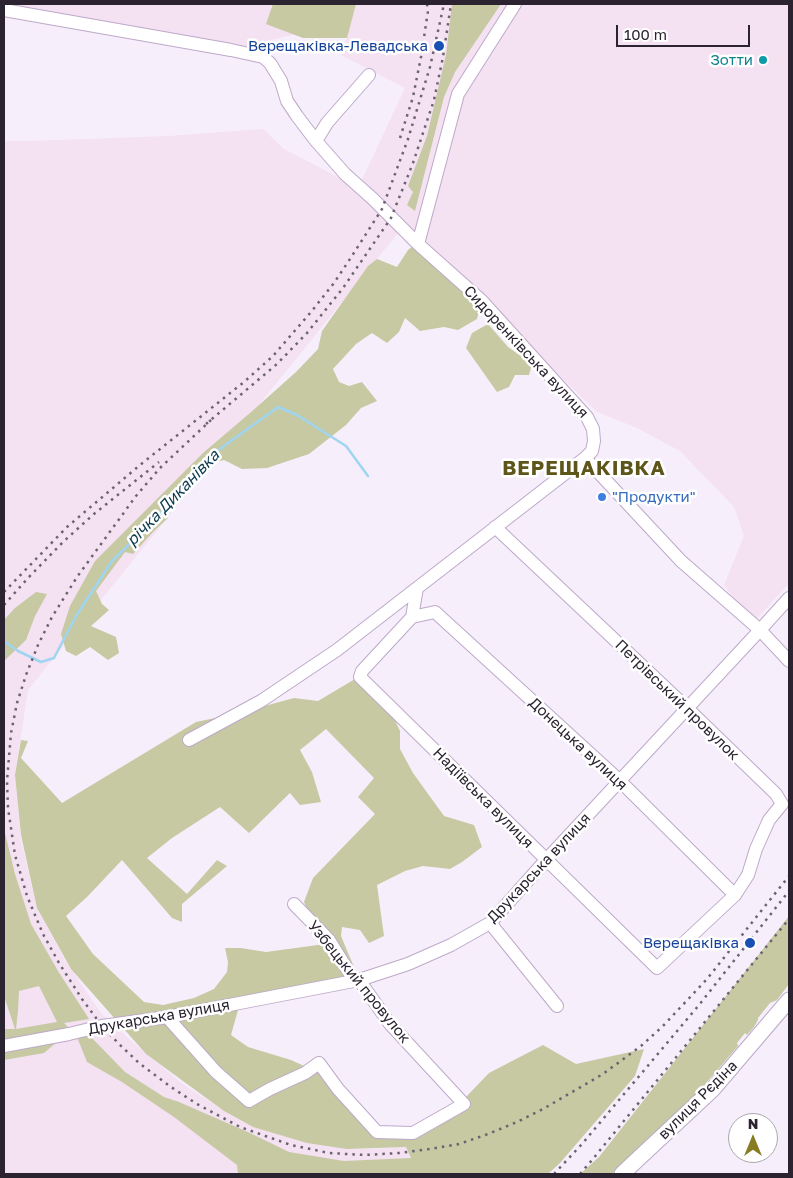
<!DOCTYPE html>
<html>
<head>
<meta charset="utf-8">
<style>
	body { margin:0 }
	#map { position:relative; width:793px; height:1178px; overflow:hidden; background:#f7eefc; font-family:"Golos Text",sans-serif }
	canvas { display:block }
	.frame { position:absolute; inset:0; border:5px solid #2b2430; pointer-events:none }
	.north { position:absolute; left:728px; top:1113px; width:50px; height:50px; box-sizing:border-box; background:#fff; border:1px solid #aaa7ac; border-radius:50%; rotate:0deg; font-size:14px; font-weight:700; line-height:20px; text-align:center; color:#2b2430 }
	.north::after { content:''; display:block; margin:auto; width:18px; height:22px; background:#877d23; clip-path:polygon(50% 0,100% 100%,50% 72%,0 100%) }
	.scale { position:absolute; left:616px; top:25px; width:134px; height:22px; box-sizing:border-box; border:2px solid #2b2430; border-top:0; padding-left:6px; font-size:15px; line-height:18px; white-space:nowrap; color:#2b2430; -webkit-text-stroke:4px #fff; paint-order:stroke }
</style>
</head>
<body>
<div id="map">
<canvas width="793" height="1178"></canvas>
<div class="frame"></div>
<div class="north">N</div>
<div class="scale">100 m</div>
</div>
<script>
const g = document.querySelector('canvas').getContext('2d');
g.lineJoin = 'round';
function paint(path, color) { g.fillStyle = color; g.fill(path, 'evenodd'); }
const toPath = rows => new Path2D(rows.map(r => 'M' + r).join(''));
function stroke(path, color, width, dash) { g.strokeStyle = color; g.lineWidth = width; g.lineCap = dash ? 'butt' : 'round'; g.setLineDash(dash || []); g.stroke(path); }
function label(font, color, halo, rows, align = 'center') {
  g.font = font + ' "Golos Text",sans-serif'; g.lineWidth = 5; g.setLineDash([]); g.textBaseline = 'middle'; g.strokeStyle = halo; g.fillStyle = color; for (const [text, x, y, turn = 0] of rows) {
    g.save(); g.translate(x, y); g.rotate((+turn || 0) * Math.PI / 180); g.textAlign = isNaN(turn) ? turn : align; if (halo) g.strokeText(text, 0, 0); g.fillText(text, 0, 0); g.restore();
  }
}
paint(toPath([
	[4,4,789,4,789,583,753,623,724,585,744,536,734,507,680,451,637,428,597,412,360,184,405,88,341,55,347,38,308,31,231,50,4,8],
	[263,129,284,149,357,187,402,228,28,690,15,775,21,840,37,908,65,960,101,1013,146,1054,183,1084,232,1116,253,1127,347,1149,374,1149,406,1147,418,1174,4,1174,4,141,28,141,169,136]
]), '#f4e1f2');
paint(toPath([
	[273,4,356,4,347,38,303,38,266,24],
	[452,4,501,4,455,72,444,97,415,211,407,205,413,192,408,186,427,136,446,55],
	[413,246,480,307,477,319,458,330,444,327,420,331,405,318,399,332,387,343,372,333,356,344,333,369,339,382,349,386,362,382,377,401,361,408,346,425,309,454,267,468,242,469,224,460,205,465,170,507,168,518,153,532,133,554,125,552,96,591,102,604,109,610,91,626,116,637,119,653,108,660,90,647,76,656,66,651,61,634,70,606,95,561,203,453,250,413,296,372,318,349,322,331,368,266,377,259,397,267,408,250],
	[488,324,508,347,532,364,529,375,515,375,509,387,497,392,466,348,472,333],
	[36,592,47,594,35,616,26,640,4,661,4,620,15,608],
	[355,679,387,703,400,731,400,749,413,773,444,816,474,825,482,847,462,862,450,869,423,866,405,871,377,885,384,936,369,943,360,930,342,927,341,936,354,967,348,983,240,1003,231,1035,248,1047,291,1060,324,1075,377,1132,399,1132,442,1116,465,1098,489,1073,543,1045,576,1064,644,1049,635,1076,560,1163,548,1174,238,1174,237,1165,174,1117,122,1082,87,1062,75,1032,86,1032,125,1072,164,1097,179,1102,250,1133,289,1152,344,1161,411,1158,406,1147,347,1149,307,1143,253,1127,224,1111,146,1054,71,969,51,933,37,908,21,835,15,775,21,740,28,741,21,758,62,803,196,722,239,713,294,698,318,701],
	[326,729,374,778,358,797,375,814,313,878,304,902,316,932,325,944,266,952,241,948,225,948,228,962,227,972,214,989,194,998,163,1005,144,1002,93,954,66,916,88,896,122,860,172,918,182,922,182,904,227,866,217,860,187,894,147,858,172,838,220,807,249,833,290,793,300,805,321,802,312,772,300,750],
	[4,815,5,833,15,874,31,924,58,971,89,1019,64,1023,71,1030,44,1053,4,1060,4,1029,15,1029,4,996],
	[39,986,57,1022,16,1029,18,1011,19,991],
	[789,916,789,984,777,1000,770,1003,758,1018,758,1020,754,1027,747,1035,745,1033,737,1043,738,1046,688,1104,669,1119,669,1121,612,1174,580,1174,599,1157]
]), '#c6c9a2');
stroke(toPath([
	[4,641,18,651,41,662,54,658,76,616,112,561,157,517,206,459,278,407,297,415,346,446,368,476]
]), '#9fd5f1', 2.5);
const minor = toPath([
	[4,10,231,50,263,57,270,63,281,81,287,101,297,116,316,141,345,174,373,199,418,244,482,301,587,417,593,429,594,441,592,451,585,458,681,561,760,630,789,661],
	[316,141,327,123,369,75],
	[418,244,458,94,515,4],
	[417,588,412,617,362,671,360,677,657,968,735,895,748,875,756,849,769,820,782,804,776,794,687,708,495,527],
	[412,617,435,612,620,781,735,895],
	[189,740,261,701,337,650,585,458],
	[490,923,557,1006],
	[167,1017,216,1072,249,1101,270,1089,305,1073,319,1063,338,1089,377,1132,413,1133,464,1104,390,1024,359,980,352,977,329,940,294,904],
	[4,1046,69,1034,102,1026,167,1017,359,980,408,964,451,945,490,923,546,860,760,630,789,598]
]);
const major = toPath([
	[622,1174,639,1158,713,1089,789,1000]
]);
stroke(minor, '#bda9c9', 14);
stroke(major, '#bda9c9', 17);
stroke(minor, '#fff', 12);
stroke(major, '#fff', 15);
stroke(toPath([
	[400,138,413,97,421,57,428,11,427,4],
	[211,420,160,468,136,496,77,577,52,617,38,645,26,675,17,703,11,733,7,781,8,808,15,855,27,896,43,934,59,963,82,999,102,1026,119,1044,139,1063,171,1087,197,1104,240,1127,291,1145,329,1153,365,1155,399,1153,430,1149,459,1144,488,1134,517,1122,543,1109,603,1074,641,1046,663,1026,707,979,789,876],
	[206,424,277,364,307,333,343,288,391,218,413,163,434,100,443,57,451,4],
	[4,592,67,527,140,465,244,382,273,356,311,312,334,283,350,259,382,209,408,139,430,67,444,4],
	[4,605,28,578,64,541,94,514,159,462],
	[554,1174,582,1144,699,1005,789,891],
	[580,1174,592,1160,789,919]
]), '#6b6470', 2.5, [2.5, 5]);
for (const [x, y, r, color] of [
	[439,46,6,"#1a4fb4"],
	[763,60,5,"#0f9aa8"],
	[602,497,5,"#3f7fe0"],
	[750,943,6,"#1a4fb4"]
]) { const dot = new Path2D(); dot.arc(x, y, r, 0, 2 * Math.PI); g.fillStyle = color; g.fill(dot); stroke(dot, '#fff', 2); }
label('15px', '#164399', '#fff', [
	["Верещаківка-Левадська",428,46],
	["Верещаківка",739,943]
], 'right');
label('15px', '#0d838f', '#fff', [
	["Зотти",753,60]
], 'right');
label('15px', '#2b2430', '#fff', [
	["Сидоренківська вулиця",526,352,47],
	["Петрівський провулок",677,700,44],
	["Донецька вулиця",578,744,43],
	["Надіївська вулиця",483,798,45],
	["Друкарська вулиця",539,868,-47],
	["Узбецький провулок",359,982,51],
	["Друкарська вулиця",159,1017,-10],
	["вулиця Рєдіна",698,1100,-45]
]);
label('15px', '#366cbe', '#fff', [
	["\"Продукти\"",612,497]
], 'left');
label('italic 16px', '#0d3b4f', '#fff', [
	["річка Диканівка",173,498,-46]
]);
g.letterSpacing = '1px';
label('bold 20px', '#5d5519', '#fff', [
	["ВЕРЕЩАКІВКА",584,469]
]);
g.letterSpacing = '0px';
</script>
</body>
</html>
